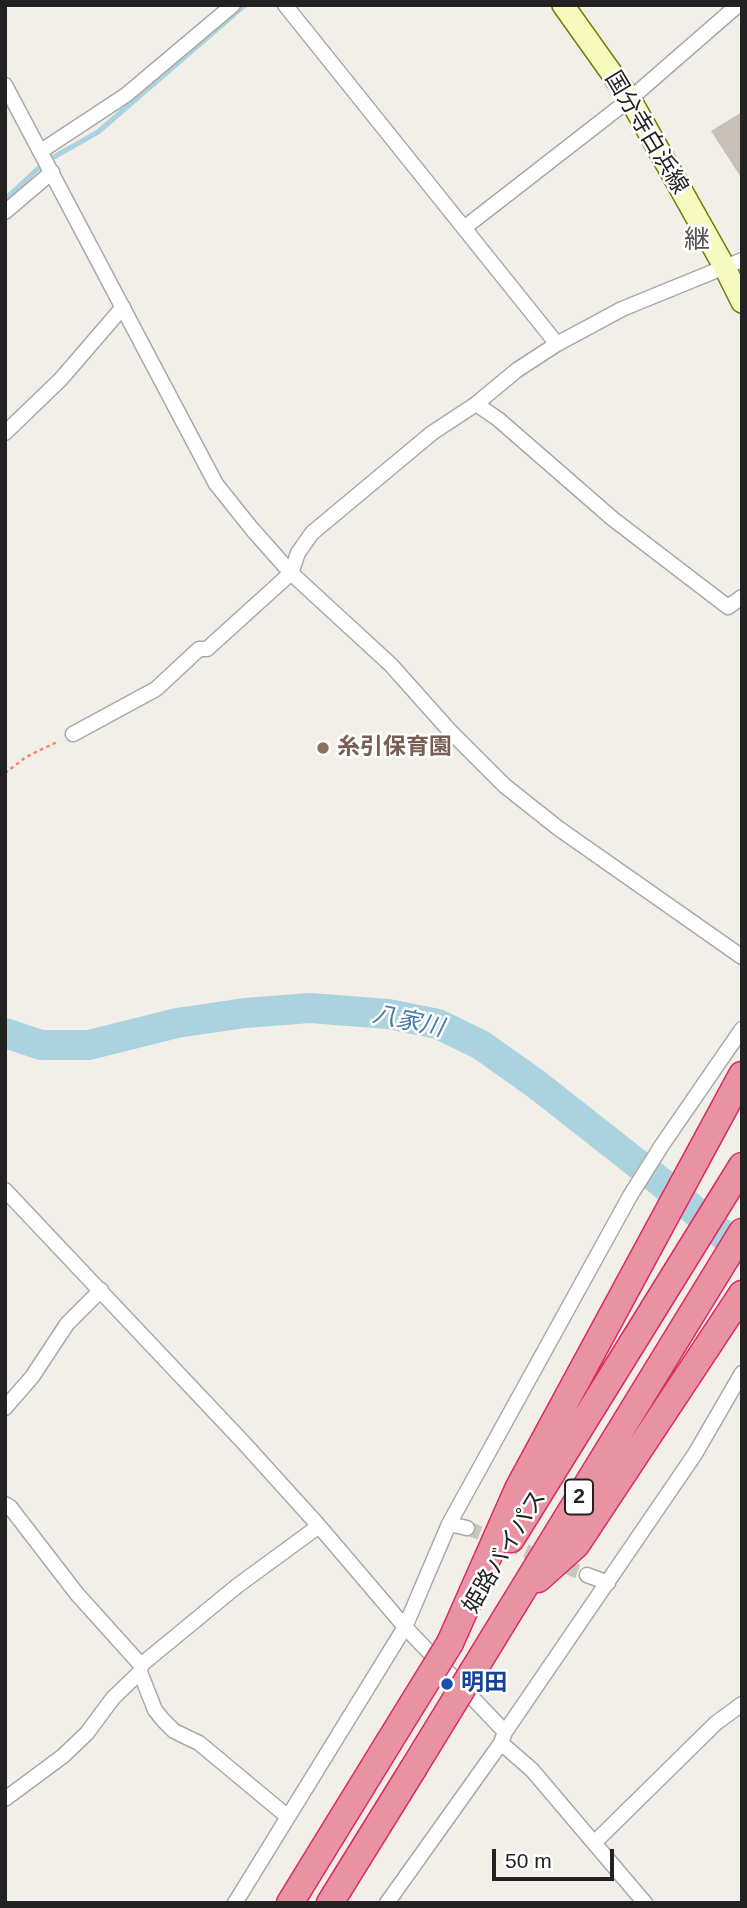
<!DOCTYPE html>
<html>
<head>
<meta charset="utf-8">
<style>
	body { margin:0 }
	#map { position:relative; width:747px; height:1908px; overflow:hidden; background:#f2efe9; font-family:Helvetica,sans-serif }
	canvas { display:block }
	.frame { position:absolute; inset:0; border:7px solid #222; pointer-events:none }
	.scale { position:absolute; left:492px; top:1849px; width:122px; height:32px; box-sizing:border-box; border:4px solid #222; border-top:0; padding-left:9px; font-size:21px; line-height:24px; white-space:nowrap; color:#222; -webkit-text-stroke:5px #fff; paint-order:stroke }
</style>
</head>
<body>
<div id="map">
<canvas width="747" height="1908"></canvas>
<div class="frame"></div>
<div class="scale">50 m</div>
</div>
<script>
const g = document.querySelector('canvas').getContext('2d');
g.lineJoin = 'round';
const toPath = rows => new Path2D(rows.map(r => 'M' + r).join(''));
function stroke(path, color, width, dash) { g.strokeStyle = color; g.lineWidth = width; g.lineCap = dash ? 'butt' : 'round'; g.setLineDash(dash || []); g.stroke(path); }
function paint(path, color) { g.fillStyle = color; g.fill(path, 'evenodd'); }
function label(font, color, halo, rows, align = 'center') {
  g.font = font + ' Helvetica,"Noto Sans JP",sans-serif'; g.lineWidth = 5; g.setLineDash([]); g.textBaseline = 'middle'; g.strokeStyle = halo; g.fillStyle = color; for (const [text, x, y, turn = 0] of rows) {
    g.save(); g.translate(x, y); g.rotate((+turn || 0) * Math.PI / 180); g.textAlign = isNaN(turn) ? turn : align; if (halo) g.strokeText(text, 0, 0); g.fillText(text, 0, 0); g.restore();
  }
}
stroke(toPath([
	[5,199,45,162,98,132,245,5]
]), '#aad3df', 5);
stroke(toPath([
	[5,1033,41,1045,89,1045,177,1023,245,1013,310,1008,388,1014,438,1024,481,1045,536,1084,662,1183,742,1251]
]), '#aad3df', 30);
paint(toPath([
	[742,112,742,179,711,131]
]), '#c7bfb8');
stroke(toPath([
	[467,1528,587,1575]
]), '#c8c6c1', 14, [14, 7]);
const street = toPath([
	[285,5,557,344],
	[5,85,216,484,252,529,291,573,391,665,449,730,505,786,558,828,742,957],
	[41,151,126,95,233,5],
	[5,212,52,172],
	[464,228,630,99,738,5],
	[476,404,498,419,613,519,728,607,742,597],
	[5,433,61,379,123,307],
	[73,734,156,689,199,649,207,649,291,573,298,553,312,533,432,433,476,404,517,370,557,344,622,309,742,260],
	[5,1190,243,1442,319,1526,405,1627,505,1732],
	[5,1408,32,1377,67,1324,101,1290],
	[5,1504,10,1507,77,1594,141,1665,140,1672,155,1710,163,1720,174,1731,199,1743,288,1817],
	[449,1524,467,1528],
	[587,1575,608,1583],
	[141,1665,237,1586,319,1526],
	[501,1743,532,1770,645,1903],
	[5,1799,63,1756,87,1733,113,1698,140,1672],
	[595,1842,716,1723,742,1704],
	[235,1903,405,1627,449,1524,630,1196,662,1145,742,1029],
	[387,1903,501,1743,505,1732,695,1454,742,1373]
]);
const secondary = toPath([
	[563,5,630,99,725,268,742,302]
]);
const highway = toPath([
	[511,1539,742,1166],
	[538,1579,576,1545,742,1294],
	[450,1643,518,1489,742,1075],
	[473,1671,742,1232],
	[290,1903,389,1742],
	[330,1903,413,1769]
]);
stroke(street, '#a9a9a9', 17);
stroke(secondary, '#707d05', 24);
stroke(highway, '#dc2a67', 29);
stroke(toPath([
	[5,773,26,757,59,741]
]), '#fa8072', 2.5, [3.5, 3.5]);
stroke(street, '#fff', 14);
stroke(secondary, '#f7fabf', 21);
stroke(highway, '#e892a2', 26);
const highwayBridge = toPath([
	[389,1742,450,1643],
	[413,1769,473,1671]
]);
stroke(highwayBridge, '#dc2a67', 29, []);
stroke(highwayBridge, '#e892a2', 26);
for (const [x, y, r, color] of [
	[323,748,7,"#8d6e63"],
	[447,1684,7,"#1a4fb4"]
]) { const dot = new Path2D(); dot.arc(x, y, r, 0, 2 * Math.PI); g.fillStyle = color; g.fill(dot); stroke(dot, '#fff', 2.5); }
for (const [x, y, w] of [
	[579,1497,28]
]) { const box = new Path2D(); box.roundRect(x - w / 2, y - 17.5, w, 35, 5); g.fillStyle = '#fff'; g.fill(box); stroke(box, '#222', 2); }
label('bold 21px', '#222', null, [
	["2",579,1497]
]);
label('23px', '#222', '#fff', [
	["国分寺白浜線",646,133,59],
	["姫路バイパス",505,1552,-59]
]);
label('bold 23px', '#785e54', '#fff', [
	["糸引保育園",337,748]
], 'left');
label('bold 23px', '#164399', '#fff', [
	["明田",461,1684]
], 'left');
label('italic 24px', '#4a7aab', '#fff', [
	["八家川",408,1022,12]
]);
label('26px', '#555', '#fff', [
	["継",697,241]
]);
</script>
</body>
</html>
